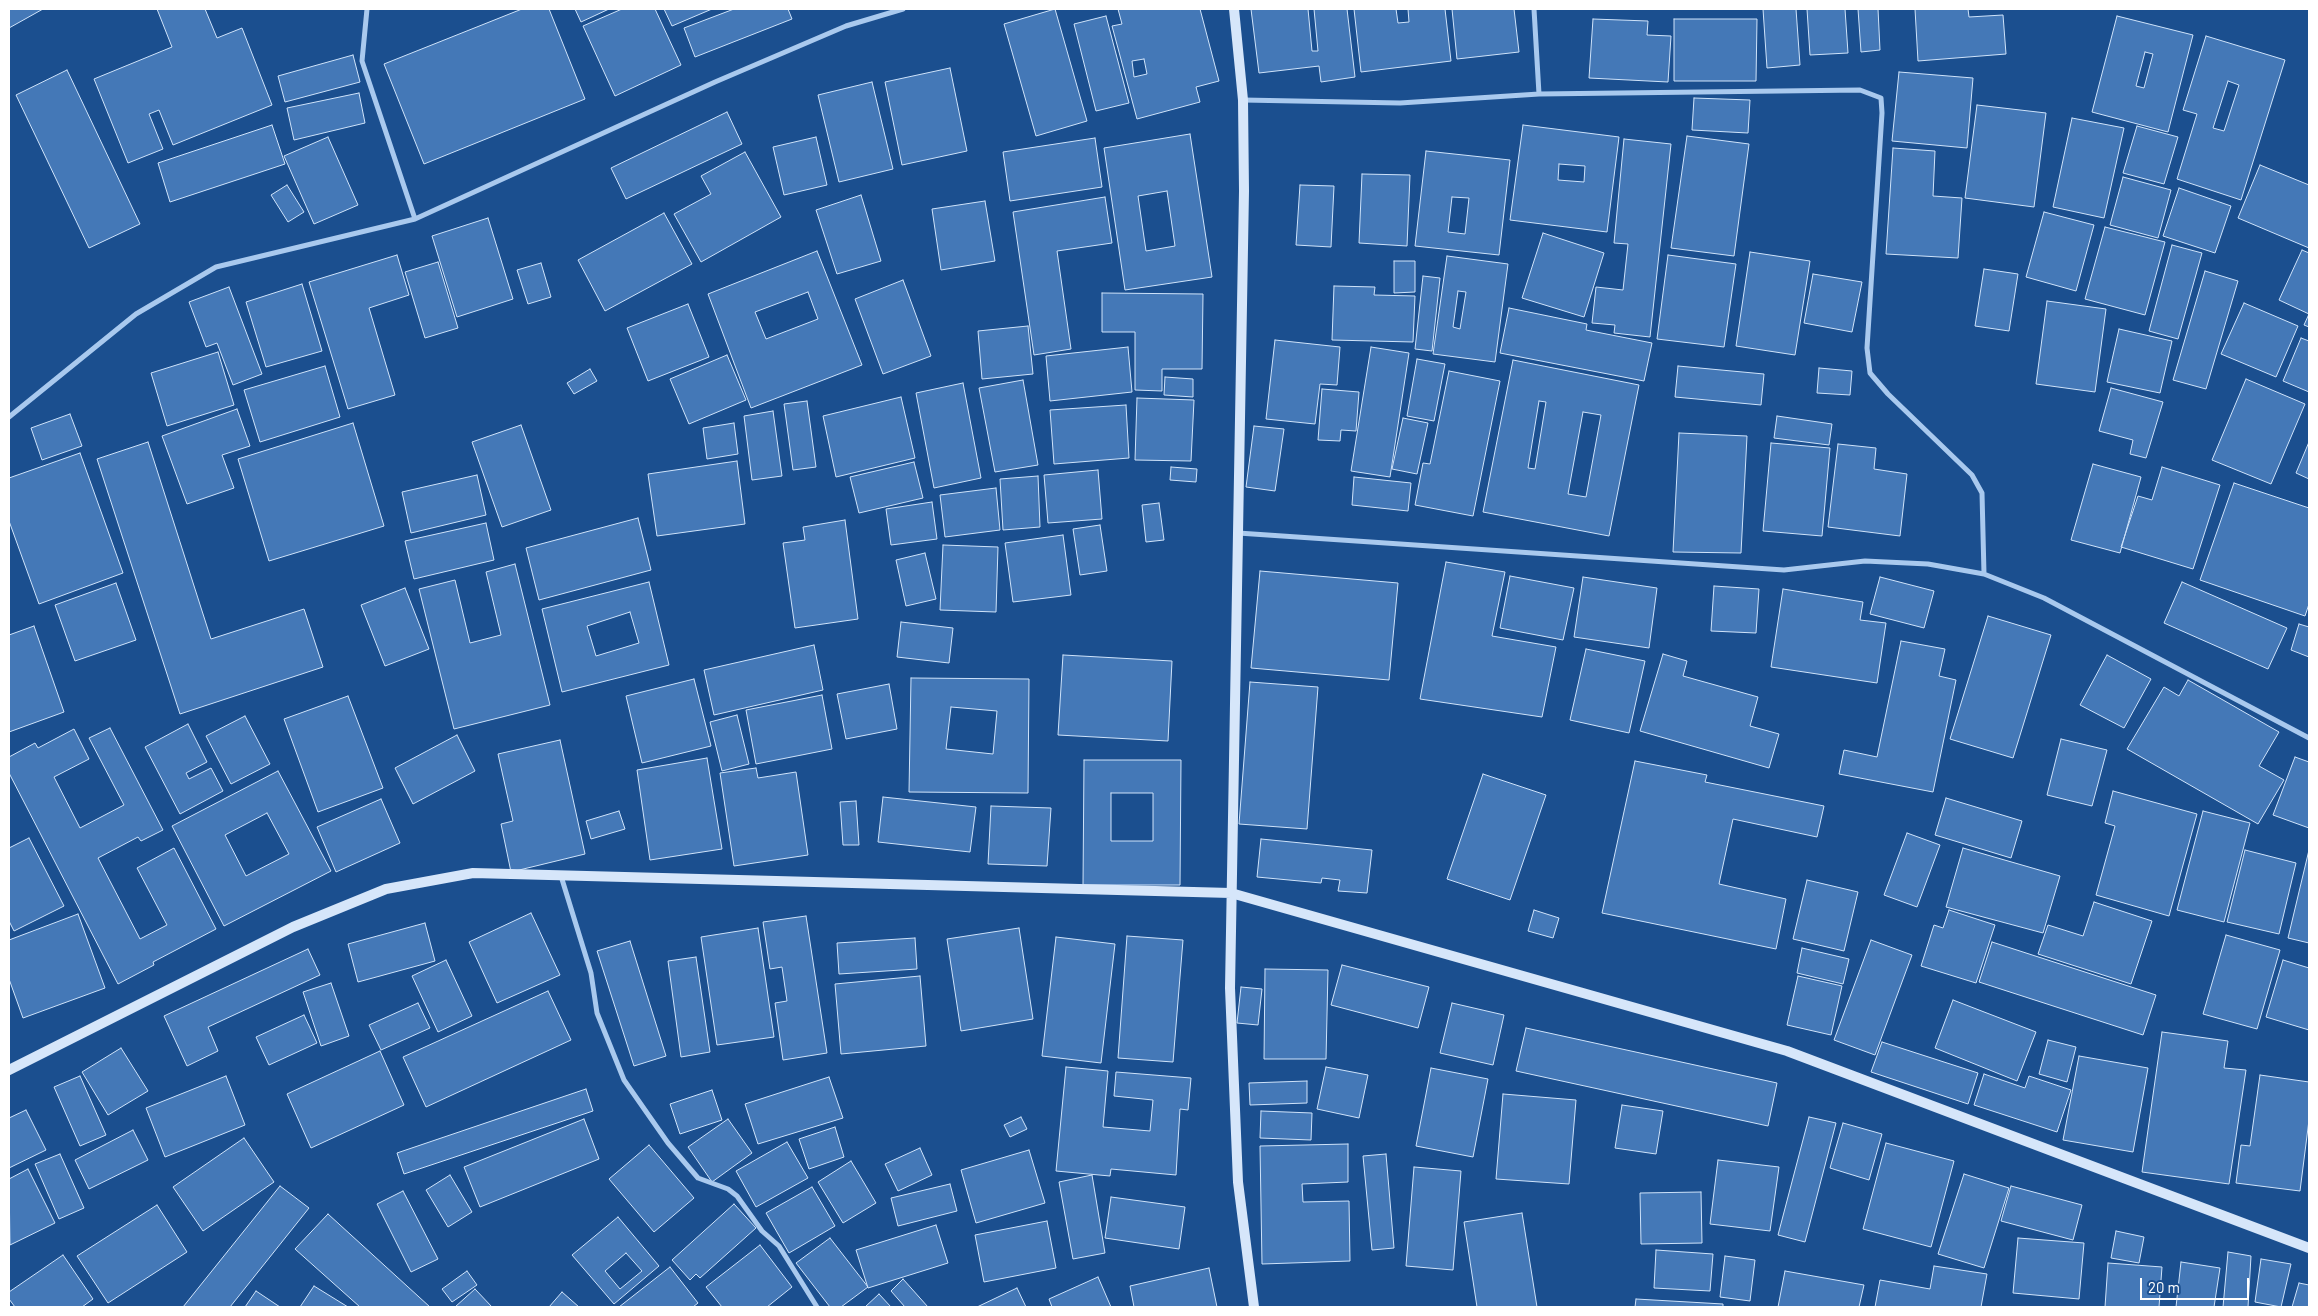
<!DOCTYPE html>
<html>
<head>
<meta charset="utf-8">
<style>
	body { margin:0 }
	#map { position:relative; width:2318px; height:1316px; overflow:hidden; background:#1b4f8f; font-family:Barlow,sans-serif }
	canvas { display:block }
	.frame { position:absolute; inset:0; border:10px solid #fff; pointer-events:none }
	.scale { position:absolute; left:2140px; top:1278px; width:109px; height:22px; box-sizing:border-box; border:2px solid #fff; border-top:0; padding-left:6px; font-size:15px; line-height:18px; white-space:nowrap; color:#fff; -webkit-text-stroke:4px #1b4f8f; paint-order:stroke }
</style>
</head>
<body>
<div id="map">
<canvas width="2318" height="1316"></canvas>
<div class="frame"></div>
<div class="scale">20 m</div>
</div>
<script>
const g = document.querySelector('canvas').getContext('2d');
g.lineJoin = 'round';
function paint(path, color) { g.fillStyle = color; g.fill(path, 'evenodd'); }
const toPath = rows => new Path2D(rows.map(r => 'M' + r).join(''));
function stroke(path, color, width, dash) { g.strokeStyle = color; g.lineWidth = width; g.lineCap = dash ? 'butt' : 'round'; g.setLineDash(dash || []); g.stroke(path); }
const building = toPath([
	[9,9,43,9,9,28,9,9],
	[157,9,205,9,217,38,242,28,272,105,173,145,159,110,149,114,163,149,128,163,94,79,172,47,157,9],
	[522,9,549,9,585,99,424,164,384,64,522,9],
	[575,9,609,9,581,22,575,9],
	[622,9,655,9,681,65,615,96,583,26,622,9],
	[664,9,712,9,672,26,664,9],
	[734,9,788,9,792,19,695,57,684,28,734,9],
	[1055,9,1087,121,1036,136,1004,24,1055,9],
	[1118,9,1200,9,1219,81,1196,87,1200,102,1137,119,1112,26,1122,24,1118,9],
	[1144,59,1147,74,1134,77,1132,61,1144,59],
	[1251,9,1308,9,1312,51,1318,51,1314,9,1347,9,1355,77,1321,82,1319,66,1259,73,1251,9],
	[1354,9,1396,9,1398,23,1409,22,1408,9,1445,9,1451,61,1361,72,1354,9],
	[1452,9,1514,9,1519,52,1457,59,1452,9],
	[1763,9,1796,9,1800,65,1767,68,1763,9],
	[1807,9,1845,9,1848,53,1810,55,1807,9],
	[1858,9,1878,9,1880,50,1861,52,1858,9],
	[1915,9,1968,9,1969,17,2003,15,2006,54,1918,61,1915,9],
	[1106,16,1129,103,1096,111,1074,24,1106,16],
	[2117,16,2193,35,2168,132,2092,112,2117,16],
	[2145,52,2153,54,2144,88,2136,86,2145,52],
	[1593,19,1648,21,1647,35,1671,36,1668,82,1589,78,1593,19],
	[1674,19,1757,19,1756,81,1674,81,1674,19],
	[2206,36,2285,60,2241,200,2177,179,2197,114,2183,110,2206,36],
	[2228,81,2239,85,2224,131,2213,128,2228,81],
	[353,55,360,82,285,102,278,76,353,55],
	[950,68,967,151,902,165,885,82,950,68],
	[67,70,140,224,89,248,16,95,67,70],
	[1899,72,1973,78,1967,148,1892,141,1899,72],
	[872,82,893,169,839,182,818,95,872,82],
	[359,93,365,123,294,140,287,108,359,93],
	[1694,98,1750,100,1748,133,1692,130,1694,98],
	[1977,105,2046,113,2034,207,1965,198,1977,105],
	[727,112,742,144,626,199,611,168,727,112],
	[2072,118,2124,128,2104,218,2053,207,2072,118],
	[272,125,285,164,170,202,158,163,272,125],
	[1523,125,1619,137,1607,232,1510,220,1523,125],
	[1559,164,1585,166,1584,182,1558,180,1559,164],
	[2137,126,2178,137,2164,184,2123,173,2137,126],
	[1190,134,1212,277,1125,290,1104,148,1190,134],
	[1167,191,1175,246,1146,251,1138,196,1167,191],
	[1687,136,1749,144,1734,256,1671,248,1687,136],
	[328,137,358,205,314,224,284,156,328,137],
	[816,137,827,185,784,195,773,147,816,137],
	[1095,138,1102,187,1010,201,1003,152,1095,138],
	[1624,139,1671,144,1650,337,1614,333,1615,325,1592,323,1596,287,1623,290,1628,244,1614,243,1624,139],
	[1893,148,1935,151,1933,196,1962,198,1958,258,1886,254,1893,148],
	[1426,151,1510,160,1499,255,1415,246,1426,151],
	[1452,197,1469,198,1465,234,1448,232,1452,197],
	[745,152,781,217,701,262,674,214,711,194,701,176,745,152],
	[2260,165,2309,185,2309,248,2238,218,2260,165],
	[1362,174,1410,175,1407,246,1359,243,1362,174],
	[2123,177,2171,190,2158,238,2110,225,2123,177],
	[287,185,304,212,288,222,271,195,287,185],
	[1300,185,1334,186,1331,247,1296,245,1300,185],
	[2179,188,2231,206,2215,253,2163,236,2179,188],
	[861,195,881,261,837,274,816,210,861,195],
	[1105,197,1112,243,1057,251,1071,349,1034,355,1013,212,1105,197],
	[985,201,995,261,941,270,932,209,985,201],
	[2044,212,2094,225,2076,291,2026,277,2044,212],
	[664,213,692,264,605,311,578,260,664,213],
	[488,218,513,299,457,317,432,236,488,218],
	[2105,227,2165,242,2145,315,2085,299,2105,227],
	[1543,233,1604,253,1584,317,1522,298,1543,233],
	[2172,245,2202,253,2178,339,2149,331,2172,245],
	[2302,250,2309,253,2309,327,2304,325,2309,314,2279,300,2302,250],
	[817,251,862,365,751,408,708,294,817,251],
	[808,292,818,319,766,339,755,312,808,292],
	[1750,252,1810,261,1795,355,1736,346,1750,252],
	[397,255,409,295,369,308,395,395,348,409,309,282,397,255],
	[1668,255,1736,264,1724,347,1657,339,1668,255],
	[1447,256,1508,264,1495,362,1433,354,1447,256],
	[1458,291,1466,292,1460,329,1453,327,1458,291],
	[1394,261,1415,261,1415,292,1394,293,1394,261],
	[438,262,458,328,425,338,405,272,438,262],
	[541,263,551,297,528,304,517,270,541,263],
	[1984,269,2018,274,2009,331,1975,326,1984,269],
	[2205,271,2238,281,2206,389,2173,380,2205,271],
	[1813,274,1862,282,1852,332,1804,323,1813,274],
	[1423,276,1440,278,1432,351,1415,349,1423,276],
	[903,280,931,356,883,374,855,299,903,280],
	[302,284,322,351,266,367,246,302,302,284],
	[1334,286,1375,287,1374,295,1415,296,1413,342,1332,340,1334,286],
	[229,287,262,374,233,385,217,343,206,347,189,302,229,287],
	[1102,293,1203,294,1202,369,1162,369,1162,391,1135,390,1135,332,1102,332,1102,293],
	[2047,301,2106,309,2095,392,2036,384,2047,301],
	[2244,303,2298,326,2276,377,2221,354,2244,303],
	[688,304,709,357,648,381,627,328,688,304],
	[1509,308,1587,324,1586,330,1652,343,1644,381,1500,353,1509,308],
	[1028,326,1033,374,982,379,978,331,1028,326],
	[2119,329,2172,341,2160,393,2107,382,2119,329],
	[2301,338,2309,341,2309,392,2283,381,2301,338],
	[1275,340,1340,347,1337,385,1320,384,1315,424,1266,419,1275,340],
	[1128,347,1132,392,1050,401,1046,356,1128,347],
	[1371,347,1409,353,1390,477,1351,471,1371,347],
	[218,352,234,405,167,426,151,373,218,352],
	[727,355,746,400,689,424,670,379,727,355],
	[1417,359,1445,364,1434,421,1407,416,1417,359],
	[1513,360,1639,385,1609,536,1483,512,1513,360],
	[1539,401,1546,402,1535,469,1528,468,1539,401],
	[1583,412,1601,415,1586,497,1568,494,1583,412],
	[325,366,340,417,260,442,244,390,325,366],
	[1678,366,1764,374,1761,405,1675,397,1678,366],
	[1819,368,1852,371,1850,395,1817,393,1819,368],
	[590,369,597,381,574,394,567,383,590,369],
	[1449,371,1500,381,1473,516,1415,505,1423,463,1430,464,1449,371],
	[1165,377,1193,379,1193,397,1164,395,1165,377],
	[2246,379,2305,404,2271,484,2212,460,2246,379],
	[1023,380,1038,465,995,472,979,388,1023,380],
	[963,383,981,478,934,488,916,393,963,383],
	[2111,388,2163,402,2146,458,2130,454,2133,440,2099,431,2111,388],
	[1322,389,1359,392,1356,431,1341,430,1340,441,1318,440,1322,389],
	[901,397,915,458,836,477,823,416,901,397],
	[1137,398,1194,400,1191,461,1135,460,1137,398],
	[807,401,816,467,793,470,784,404,807,401],
	[1126,405,1129,458,1054,464,1050,410,1126,405],
	[237,409,250,446,222,455,234,488,187,504,162,436,237,409],
	[773,411,782,476,752,480,744,416,773,411],
	[70,414,82,446,42,460,31,428,70,414],
	[1777,416,1832,424,1829,445,1774,438,1777,416],
	[1403,418,1428,423,1417,474,1392,469,1403,418],
	[353,423,384,526,269,561,238,459,353,423],
	[734,423,738,454,707,459,703,428,734,423],
	[521,425,551,510,502,527,472,442,521,425],
	[1254,426,1284,429,1275,491,1246,487,1254,426],
	[1679,433,1747,436,1741,553,1673,552,1679,433],
	[148,442,211,639,304,609,323,667,180,714,97,459,148,442],
	[2309,442,2309,479,2296,473,2309,442],
	[1771,443,1830,448,1822,536,1763,531,1771,443],
	[1838,444,1876,448,1874,469,1907,474,1900,536,1828,527,1838,444],
	[80,453,123,573,39,604,9,521,9,478,80,453],
	[737,461,745,524,657,536,648,474,737,461],
	[914,462,923,498,859,513,850,477,914,462],
	[2093,464,2141,477,2120,553,2071,540,2093,464],
	[1171,467,1197,469,1196,482,1170,480,1171,467],
	[2162,467,2220,485,2193,569,2121,547,2138,496,2152,500,2162,467],
	[1098,470,1102,519,1048,523,1044,475,1098,470],
	[477,475,486,515,411,533,402,492,477,475],
	[1038,476,1040,527,1003,530,1000,479,1038,476],
	[1354,477,1411,483,1408,511,1352,505,1354,477],
	[2234,483,2309,508,2309,604,2305,616,2200,580,2234,483],
	[996,488,1000,530,945,537,940,495,996,488],
	[932,502,937,539,891,545,886,509,932,502],
	[1159,503,1164,540,1146,542,1142,505,1159,503],
	[638,518,651,570,539,600,526,548,638,518],
	[845,520,858,619,795,628,783,543,805,540,803,527,845,520],
	[486,523,494,560,414,579,405,541,486,523],
	[1100,525,1107,571,1080,575,1073,529,1100,525],
	[1063,535,1071,595,1013,602,1005,543,1063,535],
	[943,545,998,547,996,612,940,610,943,545],
	[925,553,936,599,906,606,896,560,925,553],
	[1446,562,1505,572,1492,636,1556,647,1542,717,1420,699,1446,562],
	[515,564,550,705,454,729,419,589,455,580,470,643,501,635,486,572,515,564],
	[1260,571,1398,583,1389,680,1251,668,1260,571],
	[1510,576,1574,588,1563,640,1500,628,1510,576],
	[1583,577,1657,588,1649,648,1574,637,1583,577],
	[1880,577,1934,591,1924,628,1870,614,1880,577],
	[649,582,669,665,562,692,542,609,649,582],
	[630,612,639,643,596,656,587,626,630,612],
	[2182,582,2287,628,2268,669,2164,623,2182,582],
	[116,583,136,640,75,661,55,605,116,583],
	[1714,586,1759,589,1756,633,1711,631,1714,586],
	[405,588,429,649,385,666,361,605,405,588],
	[1783,589,1863,602,1860,620,1886,623,1877,683,1771,667,1783,589],
	[1988,616,2051,635,2013,758,1950,739,1988,616],
	[901,622,953,628,949,663,897,657,901,622],
	[2299,624,2309,627,2309,657,2291,650,2299,624],
	[34,626,64,712,9,732,9,635,34,626],
	[1901,641,1945,649,1939,676,1956,680,1933,792,1839,774,1844,750,1877,757,1901,641],
	[814,645,823,690,714,715,704,670,814,645],
	[1586,649,1645,661,1629,733,1570,720,1586,649],
	[1663,654,1687,661,1683,676,1758,697,1750,726,1779,734,1769,768,1640,731,1663,654],
	[1063,655,1172,661,1168,741,1058,735,1063,655],
	[2107,655,2151,679,2124,728,2080,705,2107,655],
	[911,678,1029,679,1028,793,909,792,911,678],
	[951,707,997,711,993,754,946,749,951,707],
	[694,679,711,746,642,763,626,696,694,679],
	[2188,680,2279,732,2259,766,2284,780,2258,824,2127,749,2164,687,2179,696,2188,680],
	[1250,682,1318,687,1307,829,1239,824,1250,682],
	[889,684,897,729,846,739,837,694,889,684],
	[822,695,832,749,756,764,746,710,822,695],
	[348,696,383,788,318,812,284,719,348,696],
	[737,715,749,764,722,771,710,722,737,715],
	[245,716,270,764,231,784,206,736,245,716],
	[188,724,207,762,186,773,189,779,211,768,223,791,180,814,145,747,188,724],
	[110,728,163,830,141,841,138,837,98,858,140,939,167,925,137,868,174,848,216,929,153,962,154,965,118,984,9,773,9,757,35,743,38,748,74,729,89,759,54,777,80,828,124,805,89,738,110,728],
	[457,735,475,771,413,804,395,768,457,735],
	[2061,739,2107,750,2092,806,2047,795,2061,739],
	[560,740,585,854,511,872,501,824,513,821,498,754,560,740],
	[2295,757,2309,762,2309,828,2273,815,2295,757],
	[707,758,722,849,650,860,637,770,707,758],
	[1084,760,1181,760,1180,885,1083,885,1084,760],
	[1111,793,1153,793,1153,841,1111,841,1111,793],
	[1635,761,1707,775,1705,782,1824,806,1817,837,1733,819,1719,884,1786,899,1776,949,1602,913,1635,761],
	[756,768,758,778,796,772,808,855,734,866,720,773,756,768],
	[278,771,331,871,224,926,172,826,278,771],
	[267,813,289,854,246,876,225,835,267,813],
	[1483,774,1546,795,1510,900,1447,879,1483,774],
	[2113,791,2197,814,2169,916,2096,895,2115,826,2105,823,2113,791],
	[883,797,976,807,970,852,878,842,883,797],
	[1946,798,2022,821,2011,858,1935,835,1946,798],
	[381,799,400,843,336,872,317,827,381,799],
	[856,801,859,845,843,845,840,802,856,801],
	[991,806,1051,808,1047,866,988,864,991,806],
	[619,811,625,829,591,839,586,821,619,811],
	[2203,811,2250,823,2224,922,2177,910,2203,811],
	[1907,833,1940,845,1917,907,1884,895,1907,833],
	[29,838,64,906,14,931,9,921,9,848,29,838],
	[1261,839,1372,850,1367,893,1338,891,1340,880,1322,878,1321,883,1257,877,1261,839],
	[1963,848,2060,876,2043,933,1946,907,1963,848],
	[2245,850,2296,863,2279,934,2227,922,2245,850],
	[2309,850,2309,943,2288,938,2309,850],
	[1807,880,1858,892,1844,951,1793,939,1807,880],
	[2094,902,2152,921,2131,984,2038,954,2048,925,2083,936,2094,902],
	[1534,910,1559,918,1553,938,1528,931,1534,910],
	[1949,910,1995,925,1976,983,1921,966,1934,925,1943,928,1949,910],
	[531,913,560,975,497,1003,469,942,531,913],
	[78,914,105,988,23,1018,9,979,9,940,78,914],
	[806,916,827,1053,783,1060,775,1003,787,1001,782,967,770,969,763,922,806,916],
	[425,923,435,961,358,982,348,944,425,923],
	[758,928,774,1037,717,1045,701,937,758,928],
	[1019,928,1033,1019,961,1031,947,939,1019,928],
	[2226,935,2280,950,2257,1029,2203,1014,2226,935],
	[1127,936,1183,940,1173,1062,1118,1058,1127,936],
	[1056,937,1115,944,1101,1063,1042,1056,1056,937],
	[915,938,917,969,839,974,837,943,915,938],
	[1871,940,1912,955,1875,1055,1834,1040,1871,940],
	[630,941,666,1056,634,1066,597,951,630,941],
	[1992,942,2156,995,2143,1035,1979,982,1992,942],
	[1802,948,1849,959,1843,984,1797,973,1802,948],
	[308,949,320,975,208,1027,218,1051,187,1066,164,1016,308,949],
	[696,957,710,1052,681,1057,668,961,696,957],
	[446,960,472,1016,438,1032,412,976,446,960],
	[2283,960,2309,968,2309,1030,2266,1017,2283,960],
	[1342,965,1429,987,1418,1028,1331,1005,1342,965],
	[1265,969,1328,970,1326,1059,1264,1059,1265,969],
	[920,976,926,1046,841,1054,835,984,920,976],
	[1798,976,1842,986,1831,1035,1787,1025,1798,976],
	[331,983,349,1036,321,1046,303,992,331,983],
	[1241,987,1262,989,1258,1025,1237,1023,1241,987],
	[548,991,571,1040,426,1107,403,1057,548,991],
	[1953,1000,2036,1032,2017,1081,1935,1048,1953,1000],
	[418,1003,430,1028,381,1050,369,1025,418,1003],
	[1452,1003,1504,1015,1493,1065,1440,1053,1452,1003],
	[304,1015,317,1043,269,1065,256,1037,304,1015],
	[1526,1028,1777,1083,1768,1126,1516,1071,1526,1028],
	[2162,1032,2228,1041,2224,1068,2246,1070,2229,1184,2142,1172,2162,1032],
	[2048,1040,2076,1047,2067,1082,2039,1074,2048,1040],
	[1882,1042,1978,1073,1968,1104,1871,1072,1882,1042],
	[121,1048,148,1091,108,1115,82,1072,121,1048],
	[380,1051,404,1105,311,1148,287,1094,380,1051],
	[2079,1056,2148,1068,2133,1152,2063,1140,2079,1056],
	[1066,1067,1108,1071,1103,1127,1150,1131,1153,1100,1114,1096,1116,1072,1191,1078,1188,1110,1180,1109,1176,1175,1111,1169,1110,1176,1056,1171,1066,1067],
	[1326,1067,1368,1075,1359,1118,1317,1109,1326,1067],
	[1431,1068,1488,1079,1473,1157,1416,1146,1431,1068],
	[1984,1074,2025,1088,2029,1076,2071,1090,2057,1132,1974,1105,1984,1074],
	[2260,1075,2309,1082,2309,1120,2300,1191,2236,1183,2241,1145,2250,1146,2260,1075],
	[80,1076,106,1135,80,1146,54,1087,80,1076],
	[226,1076,245,1125,165,1157,146,1108,226,1076],
	[829,1077,843,1118,758,1144,745,1104,829,1077],
	[1307,1081,1307,1103,1250,1105,1249,1083,1307,1081],
	[586,1089,593,1111,404,1174,397,1153,586,1089],
	[712,1090,722,1120,680,1134,670,1104,712,1090],
	[1503,1094,1576,1100,1569,1184,1496,1179,1503,1094],
	[1622,1105,1663,1111,1656,1154,1615,1148,1622,1105],
	[26,1110,46,1150,9,1168,9,1118,26,1110],
	[1261,1111,1312,1113,1311,1140,1260,1138,1261,1111],
	[1021,1117,1027,1129,1010,1137,1004,1125,1021,1117],
	[1809,1117,1836,1123,1805,1242,1778,1235,1809,1117],
	[584,1119,599,1159,480,1207,464,1167,584,1119],
	[728,1119,752,1153,712,1182,688,1147,728,1119],
	[1843,1123,1882,1134,1869,1180,1830,1168,1843,1123],
	[835,1127,844,1157,809,1169,799,1139,835,1127],
	[133,1130,148,1160,89,1189,75,1160,133,1130],
	[244,1138,274,1182,203,1231,173,1187,244,1138],
	[787,1142,808,1178,756,1207,736,1171,787,1142],
	[1886,1143,1954,1161,1931,1247,1863,1229,1886,1143],
	[1348,1144,1348,1182,1302,1184,1303,1202,1349,1201,1350,1261,1262,1264,1260,1146,1348,1144],
	[649,1145,694,1198,654,1232,609,1179,649,1145],
	[920,1148,932,1175,898,1191,885,1164,920,1148],
	[1029,1150,1045,1203,976,1223,961,1170,1029,1150],
	[60,1154,84,1208,59,1219,35,1164,60,1154],
	[1386,1154,1394,1248,1372,1250,1363,1156,1386,1154],
	[1718,1160,1779,1167,1770,1231,1710,1224,1718,1160],
	[851,1161,876,1203,843,1223,818,1182,851,1161],
	[1414,1167,1461,1171,1453,1270,1406,1266,1414,1167],
	[28,1169,55,1223,10,1245,9,1179,28,1169],
	[1964,1174,2009,1188,1984,1268,1938,1254,1964,1174],
	[450,1175,472,1212,448,1227,426,1190,450,1175],
	[1092,1175,1105,1253,1073,1259,1059,1182,1092,1175],
	[950,1184,957,1211,898,1226,891,1198,950,1184],
	[280,1186,309,1208,230,1307,183,1307,280,1186],
	[2011,1186,2082,1205,2073,1240,2001,1221,2011,1186],
	[812,1187,835,1226,789,1253,766,1213,812,1187],
	[403,1191,438,1259,411,1272,377,1204,403,1191],
	[1701,1192,1702,1243,1641,1244,1640,1193,1701,1192],
	[1111,1197,1185,1207,1179,1249,1105,1238,1111,1197],
	[734,1204,756,1228,700,1278,696,1274,690,1280,672,1260,734,1204],
	[157,1205,187,1252,108,1303,77,1256,157,1205],
	[1522,1213,1537,1307,1477,1307,1464,1222,1522,1213],
	[328,1214,430,1307,360,1307,295,1249,328,1214],
	[618,1217,659,1266,614,1304,572,1255,618,1217],
	[626,1253,642,1271,620,1289,605,1271,626,1253],
	[1047,1221,1056,1268,984,1282,975,1235,1047,1221],
	[936,1225,948,1263,868,1288,856,1250,936,1225],
	[2116,1231,2144,1237,2139,1263,2111,1258,2116,1231],
	[830,1238,868,1287,841,1307,830,1307,796,1263,830,1238],
	[2018,1238,2084,1243,2079,1299,2013,1293,2018,1238],
	[760,1245,792,1287,767,1307,722,1307,706,1287,760,1245],
	[1656,1250,1713,1254,1710,1291,1654,1288,1656,1250],
	[2228,1252,2251,1256,2248,1307,2223,1307,2228,1252],
	[63,1255,93,1299,82,1307,15,1307,9,1299,9,1292,63,1255],
	[1725,1256,1755,1260,1750,1301,1720,1297,1725,1256],
	[2261,1259,2291,1264,2281,1307,2255,1302,2261,1259],
	[2181,1262,2220,1268,2214,1307,2176,1307,2181,1262],
	[2108,1263,2162,1267,2159,1307,2105,1307,2108,1263],
	[1934,1266,1987,1274,1981,1307,1875,1307,1880,1280,1930,1289,1934,1266],
	[670,1267,698,1303,693,1307,619,1307,670,1267],
	[1209,1268,1217,1307,1134,1307,1130,1286,1209,1268],
	[467,1271,477,1285,452,1302,442,1289,467,1271],
	[1785,1271,1864,1285,1859,1307,1778,1307,1785,1271],
	[1098,1277,1111,1307,1052,1307,1049,1299,1098,1277],
	[903,1279,928,1307,905,1307,891,1291,903,1279],
	[2299,1283,2309,1285,2309,1307,2292,1307,2299,1283],
	[314,1286,348,1307,300,1307,314,1286],
	[1017,1288,1026,1307,977,1307,1017,1288],
	[475,1289,492,1307,455,1307,475,1289],
	[256,1291,280,1307,245,1307,256,1291],
	[562,1292,579,1307,549,1307,562,1292],
	[879,1294,891,1307,865,1307,879,1294],
	[1636,1299,1723,1304,1723,1307,1635,1307,1636,1299]
]);
paint(building, '#4478b7');
stroke(building, '#cfe3fa', 1);
stroke(toPath([
	[367,9,362,61,415,219],
	[1534,9,1539,94],
	[1243,100,1400,103,1539,94,1860,90,1881,98,1882,113,1867,348,1870,373,1888,394,1972,475,1982,493,1984,574],
	[9,417,136,314,216,267,415,219,715,82,846,26,903,9],
	[1238,533,1784,570,1865,561,1928,564,1984,574,2044,598,2309,738],
	[561,876,591,973,597,1013,624,1080,668,1143,698,1178,728,1189,737,1196,762,1231,779,1246,817,1307]
]), '#a9c9ee', 5);
stroke(toPath([
	[1234,9,1243,100,1244,191,1230,988,1238,1182,1254,1307],
	[9,1070,293,927,386,889,473,873,1231,893,1787,1051,2309,1248]
]), '#d6e6fa', 10);
</script>
</body>
</html>
